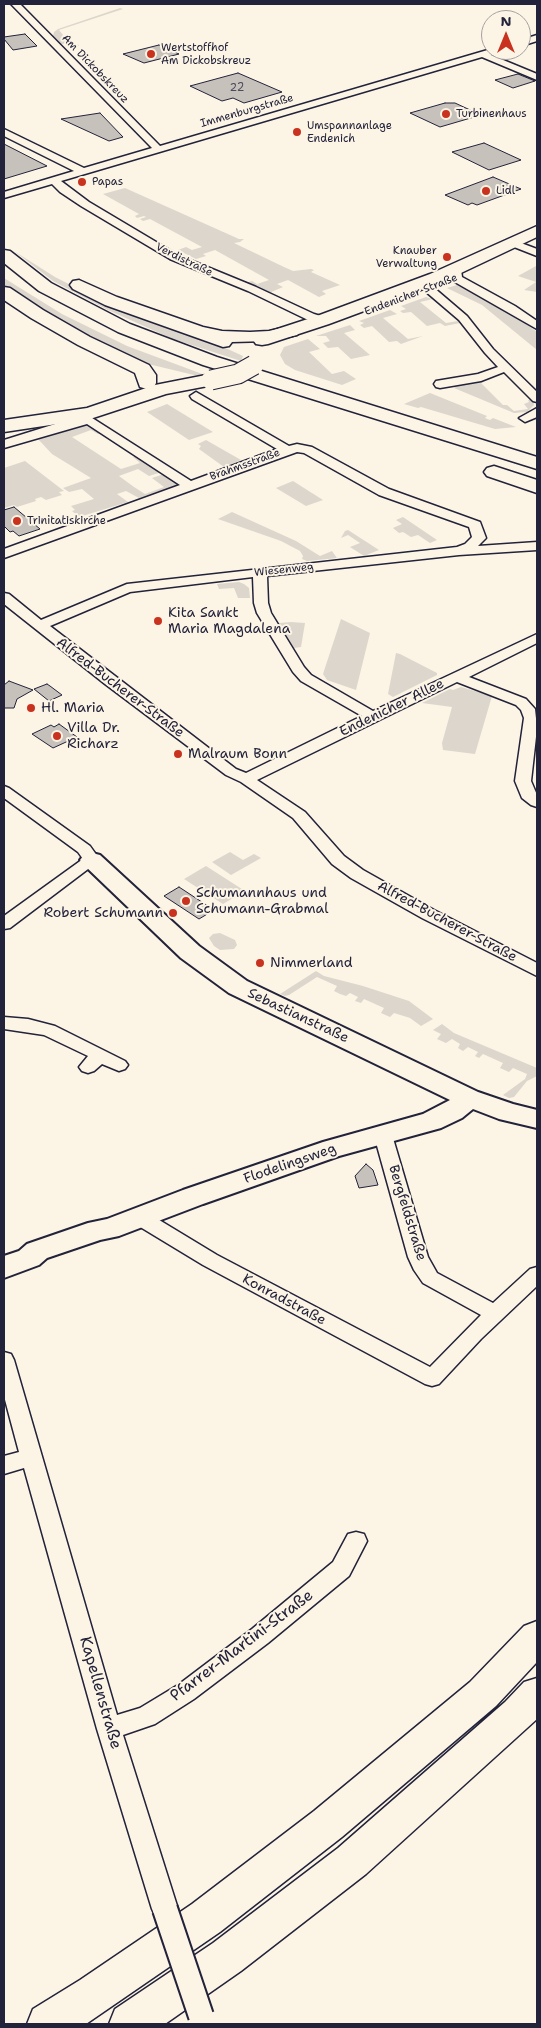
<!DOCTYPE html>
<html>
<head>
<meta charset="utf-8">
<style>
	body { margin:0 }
	#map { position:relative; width:541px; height:2028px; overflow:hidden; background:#fcf5e5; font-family:"Shantell Sans",sans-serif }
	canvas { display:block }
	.frame { position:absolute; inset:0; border:5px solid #22223b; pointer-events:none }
	.north { position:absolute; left:481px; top:10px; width:50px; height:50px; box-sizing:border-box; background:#fcf5e5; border:1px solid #a5a1a1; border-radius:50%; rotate:0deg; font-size:14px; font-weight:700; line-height:20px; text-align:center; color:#22223b }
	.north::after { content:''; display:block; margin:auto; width:18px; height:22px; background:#c8321e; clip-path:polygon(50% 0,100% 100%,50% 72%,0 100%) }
</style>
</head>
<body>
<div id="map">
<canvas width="541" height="2028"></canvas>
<div class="frame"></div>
<div class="north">N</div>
</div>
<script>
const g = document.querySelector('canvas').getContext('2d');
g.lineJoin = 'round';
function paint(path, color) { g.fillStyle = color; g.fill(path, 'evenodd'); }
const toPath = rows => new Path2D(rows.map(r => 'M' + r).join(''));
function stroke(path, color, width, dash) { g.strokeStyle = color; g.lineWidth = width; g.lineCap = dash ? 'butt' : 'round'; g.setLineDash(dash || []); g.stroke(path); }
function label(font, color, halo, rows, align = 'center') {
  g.font = font + ' "Shantell Sans",sans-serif'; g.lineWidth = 4; g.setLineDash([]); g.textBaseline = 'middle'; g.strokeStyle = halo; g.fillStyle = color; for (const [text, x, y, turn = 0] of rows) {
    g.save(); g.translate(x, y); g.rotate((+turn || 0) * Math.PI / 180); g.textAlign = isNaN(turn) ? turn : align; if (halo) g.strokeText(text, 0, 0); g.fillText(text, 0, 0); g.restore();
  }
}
paint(toPath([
	[120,8,123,9,59,30,68,41,79,45,77,47,74,48,70,43,61,44,53,36,54,32,58,29],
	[125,188,239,239,244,239,240,242,234,243,284,267,293,271,311,269,314,270,311,272,340,285,322,291,326,294,319,297,288,280,277,284,283,287,269,293,253,287,260,284,252,286,245,283,252,281,257,284,269,280,215,250,203,254,206,256,196,259,178,250,186,247,192,250,202,247,150,219,143,221,140,219,146,217,144,216,137,218,135,216,139,214,103,194],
	[14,251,55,277,108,304,197,335,243,356,241,361,173,339,108,310,53,281],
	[536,266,537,267,537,292,524,290,536,282,518,276],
	[4,278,62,314,127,346,205,375,194,375,144,363,117,351,49,315,7,288,4,285],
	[457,285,506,309,537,332,537,350,482,305,447,288],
	[426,297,433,299,420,302,446,323,458,321,460,323,445,326,440,323,427,326,411,312,403,313,400,311,406,309,401,306],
	[390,310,397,314,383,318,408,339,423,336,401,344,397,341,389,342,372,326,364,328,360,325,364,323,359,321],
	[350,325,355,330,344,333,370,355,351,359,338,347,328,348,323,343,330,341,326,336,316,336],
	[308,339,320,349,309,352,332,374,344,371,356,379,342,385,295,370,285,364,280,355,284,347],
	[479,379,483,382,481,383,503,405,507,405,514,411,528,409,524,404,529,402,528,400,533,399,534,405,527,412,514,413,454,388,459,384],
	[430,393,487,416,485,418,490,420,493,418,516,427,495,429,421,407,418,408,404,404],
	[167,404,213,432,189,440,147,412],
	[88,422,99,428,95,430,101,433,98,434,91,430,72,437,121,469,140,463,133,457,136,456,162,472,149,476,138,469,119,476,134,487,145,494,164,487,152,478,164,474,177,483,177,485,139,498,126,491,117,494,128,502,79,517,72,511,75,510,71,506,94,499,82,489,69,492,63,488,91,478,52,454,37,438],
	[206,440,241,460,224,467,199,449,201,446,198,444],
	[25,461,64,491,59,492,62,495,46,500,41,497,35,499,36,501,17,507,14,505,4,508,4,468],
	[293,481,323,500,306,506,276,488],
	[232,512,296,541,320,556,332,551,337,558,307,561,302,559,303,556,300,551,281,541,218,519],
	[403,517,437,540,430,543,418,535,411,537,403,532,399,533,393,528,402,524,396,520],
	[348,530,379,550,364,556,350,547,360,543,348,535,341,538,345,531],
	[239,582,244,584,249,588,250,598,238,598,234,588,219,589,217,584],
	[341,619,370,633,356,690,327,680,323,674],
	[291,622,305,623,301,647,294,648,279,623],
	[396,653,400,654,437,673,437,675,393,697,388,694],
	[461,687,492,696,475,754,443,750,442,743,452,707,422,703,450,689,453,690],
	[230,852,243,860,254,854,261,858,231,875,212,862],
	[206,866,245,891,223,904,184,879],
	[220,933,235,940,237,945,234,949,220,950,214,946,209,938,213,934],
	[316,971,324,976,363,986,409,1001,433,1019,421,1026,410,1018,394,1013,390,1017,381,1013,384,1008,364,999,361,1003,355,1001,358,997,350,993,346,996,340,994,334,991,337,986,317,977,289,995,285,996,280,994],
	[442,1024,454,1033,537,1068,537,1076,527,1081,514,1097,509,1098,503,1095,525,1079,527,1074,513,1068,509,1072,500,1068,503,1063,483,1054,479,1058,475,1056,478,1052,468,1047,463,1051,458,1048,460,1044,452,1039,446,1043,437,1039,441,1034,433,1030]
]), '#dcd6cc');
const building = toPath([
	[25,34,37,46,13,50,4,39,4,37,25,34],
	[159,45,179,54,144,63,123,54,159,45],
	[238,73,282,92,244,103,233,98,222,101,190,86,238,73],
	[518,74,535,81,513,88,495,80,518,74],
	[445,103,455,103,481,115,440,127,410,113,445,103],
	[100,113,123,137,109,141,61,119,100,113],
	[484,143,521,160,489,170,452,152,484,143],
	[4,144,47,166,4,179,4,144],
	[493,177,521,189,477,205,472,203,468,205,445,195,493,177],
	[14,507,40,529,19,536,13,531,10,532,4,526,4,510,14,507],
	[9,681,33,690,17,699,14,708,4,708,4,685,9,681],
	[47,684,50,686,62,695,49,701,34,689,47,684],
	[59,724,77,737,53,748,32,734,51,725,54,727,59,724],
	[179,887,214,910,199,919,164,896,179,887],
	[366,1164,373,1170,378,1185,359,1188,355,1176,366,1164]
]);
paint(building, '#c6c1bb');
stroke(building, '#22223b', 1);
const street = toPath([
	[11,4,20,4,160,146,491,49,502,50,491,55,537,74,537,80,482,57,61,181,89,202,178,255,256,287,314,314,327,318,329,320,327,322,323,323,306,319,248,291,170,259,81,206,60,192,52,184,4,198,4,192,74,171,4,136,4,129,84,168,152,148,11,4],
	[537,35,537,41,521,46,521,40,537,35],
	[513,240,537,249,537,256,509,245,508,243,513,240],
	[456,267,461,270,462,277,515,306,537,321,537,329,453,281,451,270,456,267],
	[429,286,433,287,467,316,493,349,537,392,537,402,533,401,504,372,481,381,440,388,436,387,434,384,436,381,478,374,498,367,485,353,459,320,425,291,423,289,425,287,429,286],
	[196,392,289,446,297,444,312,447,389,489,480,522,486,538,478,546,537,542,537,550,459,555,267,576,268,603,271,613,304,667,311,675,373,711,537,634,537,643,469,677,526,699,535,709,537,728,531,781,537,795,537,807,531,805,522,798,515,781,524,718,521,710,516,705,457,682,257,780,305,812,344,856,363,870,434,910,537,963,537,976,422,918,351,878,332,864,293,818,241,782,226,775,105,684,4,604,4,593,9,594,41,620,127,584,457,547,465,544,472,537,469,527,379,495,304,453,297,452,4,558,4,549,180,485,87,424,4,448,4,440,68,420,89,416,191,481,277,449,192,399,190,396,196,392],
	[253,577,254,603,257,613,293,672,301,681,362,716,246,773,236,769,50,626,130,592,253,577],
	[537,408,537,417,525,422,519,418,537,408],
	[4,786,9,788,90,846,100,860,10,928,4,929,4,916,83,859,78,852,4,798,4,786],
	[4,1017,28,1019,55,1026,125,1061,128,1065,125,1069,119,1071,102,1064,94,1071,88,1073,82,1071,79,1067,88,1056,44,1035,4,1029,4,1017],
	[383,1128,390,1130,392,1135,428,1257,437,1273,493,1303,530,1269,537,1267,537,1286,481,1339,439,1384,432,1386,425,1384,203,1265,132,1222,129,1217,132,1212,139,1210,146,1212,217,1255,430,1367,481,1315,423,1283,414,1270,408,1257,374,1135,376,1130,383,1128],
	[4,1352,11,1354,14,1360,117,1715,140,1708,178,1685,252,1629,333,1562,348,1534,356,1532,364,1534,367,1541,349,1576,268,1643,194,1699,155,1724,123,1735,178,1909,174,1918,165,1921,156,1918,152,1909,97,1729,24,1468,4,1474,4,1456,19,1452,4,1396,4,1352]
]);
const secondary = toPath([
	[92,853,100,855,199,946,247,981,478,1092,513,1104,537,1110,537,1128,499,1119,473,1109,462,1118,441,1128,339,1156,203,1204,119,1236,100,1240,47,1258,39,1265,4,1278,4,1256,19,1251,27,1244,88,1223,107,1219,183,1190,323,1142,423,1114,450,1100,229,993,181,958,84,865,80,860,84,855,92,853]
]);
const primary = toPath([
	[537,226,537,237,442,282,329,324,268,344,262,345,256,344,253,340,256,336,317,316,430,274,537,226],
	[211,374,218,376,220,380,218,384,166,394,90,419,4,432,4,420,87,408,155,385,211,374]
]);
const highway = toPath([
	[4,250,10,251,51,283,130,324,217,357,537,457,537,469,203,365,118,332,39,291,4,263,4,250],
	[79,280,117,297,203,327,222,331,250,332,269,331,291,326,297,327,300,331,297,335,269,341,232,342,229,346,223,347,105,305,73,289,70,285,73,281,79,280],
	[4,287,10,288,43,310,90,337,149,365,156,375,156,383,154,387,147,389,140,387,135,373,78,345,31,318,4,300,4,287],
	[494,466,537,480,537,493,487,476,484,472,487,468,494,466],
	[537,1621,537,1662,496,1706,342,1837,220,1932,86,2024,27,2024,33,2009,80,1980,192,1904,314,1811,470,1682,524,1626,537,1621],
	[537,1678,537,1719,366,1874,241,1971,165,2024,109,2024,115,2009,213,1943,338,1848,505,1702,524,1682,537,1678]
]);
stroke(street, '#22223b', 3);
stroke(secondary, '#22223b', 4);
stroke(primary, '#22223b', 3);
stroke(highway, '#22223b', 3);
paint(street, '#fcf5e5');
paint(secondary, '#fcf5e5');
paint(primary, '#fcf5e5');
paint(highway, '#fcf5e5');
const streetBridge = toPath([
	[165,1909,201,2016]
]);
const primaryBridge = toPath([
	[211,380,238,374,254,365]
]);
stroke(streetBridge, '#22223b', 28, []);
stroke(primaryBridge, '#22223b', 21, []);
stroke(streetBridge, '#fcf5e5', 24);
stroke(primaryBridge, '#fcf5e5', 19);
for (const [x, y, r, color] of [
	[151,54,5,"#c8321e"],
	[446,114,5,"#c8321e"],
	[297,132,5,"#c8321e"],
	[82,182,5,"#c8321e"],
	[486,191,5,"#c8321e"],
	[447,257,5,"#c8321e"],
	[17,521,5,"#c8321e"],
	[158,621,5,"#c8321e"],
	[31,708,5,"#c8321e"],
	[57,736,5,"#c8321e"],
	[178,754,5,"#c8321e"],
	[186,901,5,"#c8321e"],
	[173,913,5,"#c8321e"],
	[260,963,5,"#c8321e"]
]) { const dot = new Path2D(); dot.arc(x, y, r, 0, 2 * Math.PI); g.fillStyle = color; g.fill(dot); stroke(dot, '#fcf5e5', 2); }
label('11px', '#22223b', '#fcf5e5', [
	["Wertstoffhof",161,48],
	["Am Dickobskreuz",161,61],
	["Turbinenhaus",456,114],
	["Umspannanlage",307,126],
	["Endenich",307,139],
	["Papas",92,182],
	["Lidl",496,191],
	["Knauber",437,251,"right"],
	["Verwaltung",437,264,"right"],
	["Trinitatiskirche",27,521]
], 'left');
label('11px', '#22223b', '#fcf5e5', [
	["Am Dickobskreuz",95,69,46],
	["Immenburgstraße",247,111,-16],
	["Verdistraße",184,260,26],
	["Endenicher Straße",411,295,-21],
	["Brahmsstraße",245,465,-20],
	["Wiesenweg",284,570,-6]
]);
label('11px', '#4b4a5b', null, [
	["22",237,88]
]);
label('14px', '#22223b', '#fcf5e5', [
	["Kita Sankt",168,613],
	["Maria Magdalena",168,629],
	["Hl. Maria",41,708],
	["Villa Dr.",67,728],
	["Richarz",67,744],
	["Malraum Bonn",188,754],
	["Schumannhaus und",196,893],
	["Schumann-Grabmal",196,909],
	["Robert Schumann",163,913,"right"],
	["Nimmerland",270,963]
], 'left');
label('14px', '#22223b', '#fcf5e5', [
	["Alfred-Bucherer-Straße",120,688,37],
	["Endenicher Allee",392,708,-26],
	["Alfred-Bucherer-Straße",447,922,28],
	["Sebastianstraße",298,1016,25],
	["Flodelingsweg",290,1164,-19],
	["Bergfeldstraße",407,1213,73],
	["Konradstraße",284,1300,28]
]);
label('16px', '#22223b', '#fcf5e5', [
	["Pfarrer-Martini-Straße",242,1646,-37],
	["Kapellenstraße",100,1693,74]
]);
</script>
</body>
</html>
